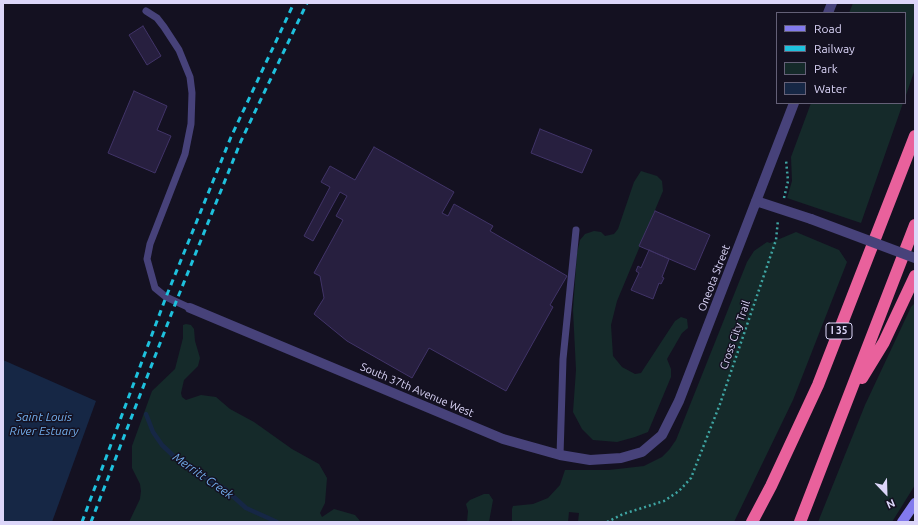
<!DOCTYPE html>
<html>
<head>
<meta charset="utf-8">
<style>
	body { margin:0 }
	#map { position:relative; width:918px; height:525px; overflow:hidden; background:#141121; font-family:Ubuntu,sans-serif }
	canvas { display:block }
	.frame { position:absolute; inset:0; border:4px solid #dcd6f9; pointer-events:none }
	.legend { position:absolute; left:776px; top:12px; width:130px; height:92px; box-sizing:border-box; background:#141121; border:1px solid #646077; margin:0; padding:5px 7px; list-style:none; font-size:12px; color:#dcd6f9 }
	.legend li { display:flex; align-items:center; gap:8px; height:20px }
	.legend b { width:20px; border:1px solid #646077 }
	.north { position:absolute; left:866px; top:473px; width:40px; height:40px; -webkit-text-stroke:3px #141121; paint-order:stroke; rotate:157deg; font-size:11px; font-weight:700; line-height:16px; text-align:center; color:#dcd6f9 }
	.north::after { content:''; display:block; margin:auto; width:14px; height:18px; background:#dcd6f9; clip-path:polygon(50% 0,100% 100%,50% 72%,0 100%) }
</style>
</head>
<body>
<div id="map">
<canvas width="918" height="525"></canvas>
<div class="frame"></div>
<ul class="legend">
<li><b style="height:5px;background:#827aed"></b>Road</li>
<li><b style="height:5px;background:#1ec1dd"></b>Railway</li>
<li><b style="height:11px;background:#152a2a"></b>Park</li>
<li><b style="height:11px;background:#162745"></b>Water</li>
</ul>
<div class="north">N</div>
</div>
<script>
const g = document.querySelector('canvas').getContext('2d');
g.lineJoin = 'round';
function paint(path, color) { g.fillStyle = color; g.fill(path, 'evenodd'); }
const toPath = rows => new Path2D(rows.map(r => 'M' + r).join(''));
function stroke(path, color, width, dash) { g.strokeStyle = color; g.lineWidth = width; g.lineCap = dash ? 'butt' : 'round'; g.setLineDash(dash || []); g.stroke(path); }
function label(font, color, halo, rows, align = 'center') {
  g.font = font + ' Ubuntu,sans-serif'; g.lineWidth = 3; g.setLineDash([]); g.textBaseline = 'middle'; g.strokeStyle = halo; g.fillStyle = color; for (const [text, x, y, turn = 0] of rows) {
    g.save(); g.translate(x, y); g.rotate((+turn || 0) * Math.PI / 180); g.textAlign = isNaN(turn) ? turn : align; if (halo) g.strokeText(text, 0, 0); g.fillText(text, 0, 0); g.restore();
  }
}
paint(toPath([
	[853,3,915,3,915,69,905,98,905,13,849,13],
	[811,103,903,103,861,223,787,198,792,181,791,157],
	[641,171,657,176,662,181,663,191,617,301,611,325,613,356,622,367,635,374,641,373,675,321,681,317,687,319,688,328,682,333,667,359,671,369,671,377,648,432,635,437,617,442,593,440,582,429,573,412,576,370,573,310,577,253,580,240,585,234,594,231,601,232,605,236,614,234,618,229,634,182],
	[796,232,839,250,847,262,793,400,734,522,578,522,579,513,569,512,568,522,512,522,512,509,513,506,533,504,548,498,560,485,565,470,609,470,644,466,662,457,669,450,676,440,747,262,754,251,767,242,770,243],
	[915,303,915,485,892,522,818,522,865,405,911,307],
	[186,324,191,325,194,329,195,341,200,358,198,366,184,380,181,393,182,397,186,400,201,395,216,397,230,409,254,422,292,449,319,464,327,478,325,503,320,513,322,517,334,509,355,515,361,522,129,522,140,499,141,491,140,484,132,468,132,446,152,391,175,369,183,338,183,325],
	[484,494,489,494,493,500,489,522,467,522,468,511,466,504,470,500]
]), '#152a2a');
paint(toPath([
	[3,360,96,401,52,522,3,522]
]), '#162745');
stroke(toPath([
	[146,414,153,432,162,445,180,462,225,489,246,508,277,522]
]), '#162745', 4.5);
const building = toPath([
	[143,26,161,56,147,65,129,35,143,26],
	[134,91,167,106,157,130,171,136,155,173,108,153,134,91],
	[540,129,592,150,582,173,531,153,540,129],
	[374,147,454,192,442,213,448,216,454,204,493,226,490,231,567,276,550,305,553,307,506,391,429,348,412,378,347,341,314,314,324,298,320,276,314,273,343,220,336,216,347,196,340,192,313,241,304,236,330,187,321,182,330,166,355,180,374,147],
	[655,211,710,235,695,270,639,246,655,211],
	[649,250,669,259,662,277,664,278,661,284,659,283,653,299,631,290,639,273,636,271,638,266,641,268,649,250]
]);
paint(building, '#271f3f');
stroke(building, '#413468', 1);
stroke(toPath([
	[784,198,788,181,786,160],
	[607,522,623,514,664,501,679,491,691,478,720,404,776,240,778,220]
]), '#3fa5a3', 2.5, [2, 3]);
stroke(toPath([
	[146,11,157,18,164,27,179,50,190,77,192,93,191,124,185,154,150,244,147,259,155,288,166,297,190,308],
	[560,455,563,359,576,230]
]), '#47427a', 7);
stroke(toPath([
	[828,13,832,3],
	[756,201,811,219],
	[190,308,503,439,560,455,590,460,621,458,642,452,662,435,679,401,794,103]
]), '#47427a', 10);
stroke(toPath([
	[902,522,915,503]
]), '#827aed', 10);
stroke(toPath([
	[862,378,884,342,915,276],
	[752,522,771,486,818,385,915,136],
	[800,522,915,225]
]), '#e9619c', 12);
stroke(toPath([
	[82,522,166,297,231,137,294,3],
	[91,522,176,302,241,141,307,3]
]), '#1ec1dd', 3, [6, 5]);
stroke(toPath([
	[811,219,915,258]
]), '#47427a', 10);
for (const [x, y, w] of [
	[839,331,26]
]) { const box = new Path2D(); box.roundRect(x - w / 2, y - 8, w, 16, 3); g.fillStyle = '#141121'; g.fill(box); stroke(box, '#dcd6f9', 1); }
label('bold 10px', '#dcd6f9', null, [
	["I 35",839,331]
]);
label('11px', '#dcd6f9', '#141121', [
	["Oneota Street",714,278,-69],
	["Cross City Trail",735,335,-71],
	["South 37th Avenue West",417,390,23]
]);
label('italic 12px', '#72aeec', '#141121', [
	["Saint Louis",44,417],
	["River Estuary",44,431],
	["Merritt Creek",203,476,35]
]);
</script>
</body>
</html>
